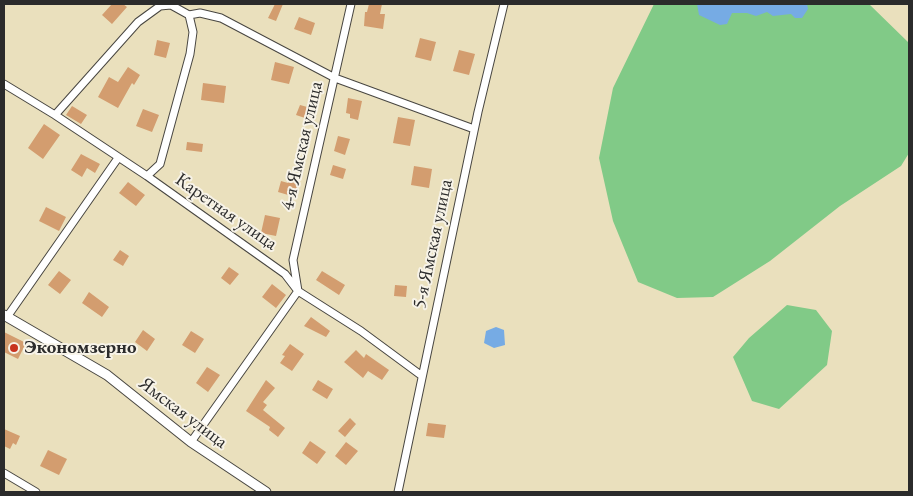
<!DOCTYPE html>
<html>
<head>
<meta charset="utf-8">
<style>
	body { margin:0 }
	#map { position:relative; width:913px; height:496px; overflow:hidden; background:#eae0bd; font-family:"EB Garamond",serif }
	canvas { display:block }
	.frame { position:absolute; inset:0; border:5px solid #2b2b2b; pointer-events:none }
</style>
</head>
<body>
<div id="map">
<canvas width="913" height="496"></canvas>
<div class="frame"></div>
</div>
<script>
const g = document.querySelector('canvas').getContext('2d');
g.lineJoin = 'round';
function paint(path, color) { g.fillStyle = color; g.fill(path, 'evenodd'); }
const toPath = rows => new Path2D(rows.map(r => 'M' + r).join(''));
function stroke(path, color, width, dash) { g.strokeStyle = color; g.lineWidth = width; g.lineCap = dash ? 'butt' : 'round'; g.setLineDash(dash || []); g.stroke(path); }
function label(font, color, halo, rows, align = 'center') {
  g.font = font + ' "EB Garamond",serif'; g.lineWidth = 4; g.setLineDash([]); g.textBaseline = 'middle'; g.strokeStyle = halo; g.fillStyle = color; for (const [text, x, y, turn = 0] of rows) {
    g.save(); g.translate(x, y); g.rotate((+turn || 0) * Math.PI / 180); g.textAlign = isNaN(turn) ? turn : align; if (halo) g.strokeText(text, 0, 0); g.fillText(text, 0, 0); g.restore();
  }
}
paint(toPath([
	[654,4,869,4,909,43,909,153,901,166,840,206,770,261,713,297,677,298,638,282,613,221,599,158,613,88],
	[787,305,816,310,832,331,827,365,779,409,752,401,733,357,749,338]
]), '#81ca87');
paint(toPath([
	[697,4,807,4,808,9,802,18,795,18,791,14,773,16,767,12,756,16,747,13,732,13,727,24,720,25,699,15],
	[496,327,504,330,505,345,494,348,484,343,486,331]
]), '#76abe4');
paint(toPath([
	[112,4,123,4,127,7,112,24,102,15],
	[275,4,283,4,276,21,268,18],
	[369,4,382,4,380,14,385,14,383,29,364,26,365,12,367,12],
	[299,17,315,23,311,35,294,29],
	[420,38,436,42,431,61,415,57],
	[157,40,170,43,166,58,154,55],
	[459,50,475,54,469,75,453,71],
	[275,62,294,67,289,84,271,80],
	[128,67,140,75,134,85,132,83,118,108,98,97,109,77,118,82],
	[203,83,226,86,224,103,201,100],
	[348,98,362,101,358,120,350,118,350,114,346,113],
	[300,105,311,108,308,119,296,115],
	[72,106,87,115,81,124,66,115],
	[143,109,159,115,152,132,136,126],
	[398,117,415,120,410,146,393,143],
	[44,124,60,135,43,159,28,148],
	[338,136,350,139,345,155,334,151],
	[187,142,203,144,202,152,186,150],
	[81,154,100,164,95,173,87,168,82,177,71,170],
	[333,165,346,169,343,179,330,175],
	[414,166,432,169,429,188,411,185],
	[289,178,299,181,295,197,278,192,281,181,288,183],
	[128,182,145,195,136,206,119,193],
	[46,207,66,217,59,231,39,221],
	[265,215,280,218,276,236,261,233],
	[120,250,129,256,123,266,113,260],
	[229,267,239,274,230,285,221,278],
	[59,271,71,280,60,294,48,285],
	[322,271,345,285,339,295,316,280],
	[272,284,286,295,276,308,262,297],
	[395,285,407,286,406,297,394,296],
	[89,292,109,307,102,317,82,303],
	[311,317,330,331,326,337,304,326],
	[143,330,155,339,147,351,135,342],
	[191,331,204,339,195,353,182,345],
	[4,332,26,343,18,359,4,352],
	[290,344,304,354,292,371,280,363,285,356,282,355],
	[356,350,364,358,366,354,389,370,382,380,368,371,363,378,344,362],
	[207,367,220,375,208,392,196,383],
	[266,380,275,388,263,402,267,405,263,410,285,428,278,437,269,430,270,427,246,411],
	[318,380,333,389,327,399,312,390],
	[350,418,356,424,345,437,338,431],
	[428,423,446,425,444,438,426,436],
	[4,429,20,436,16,445,13,443,10,449,4,446],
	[310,441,326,452,317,464,302,453],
	[346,442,358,451,346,465,335,456],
	[48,450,67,459,59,475,40,466]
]), '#d39d6f');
const minor = toPath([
	[171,5,189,15,200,13,221,18,335,78,474,129],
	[4,84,55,115,147,176,285,274,298,291,361,331,422,376],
	[55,115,138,22,160,6,171,5],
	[147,176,160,164,190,54,193,32,189,15],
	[7,317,118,158],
	[191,442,298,291,293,260,351,4],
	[4,473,36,492],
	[398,492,478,112,504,4]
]);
const tertiary = toPath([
	[4,315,107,375,191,442,266,492]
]);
stroke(minor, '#484641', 9);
stroke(tertiary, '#484641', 11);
stroke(minor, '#fff', 7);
stroke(tertiary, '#fff', 9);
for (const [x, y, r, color] of [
	[14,348,5,"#c8321e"]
]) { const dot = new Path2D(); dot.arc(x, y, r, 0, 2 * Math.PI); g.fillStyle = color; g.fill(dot); stroke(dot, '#f7f3e8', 2); }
label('19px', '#2b2b2b', '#f7f3e8', [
	["4-я Ямская улица",302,146,-77],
	["Каретная улица",226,212,35],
	["5-я Ямская улица",433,244,-78],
	["Ямская улица",183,413,37]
]);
label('bold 19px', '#2b2b2b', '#f7f3e8', [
	["Экономзерно",24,348]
], 'left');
</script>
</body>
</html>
